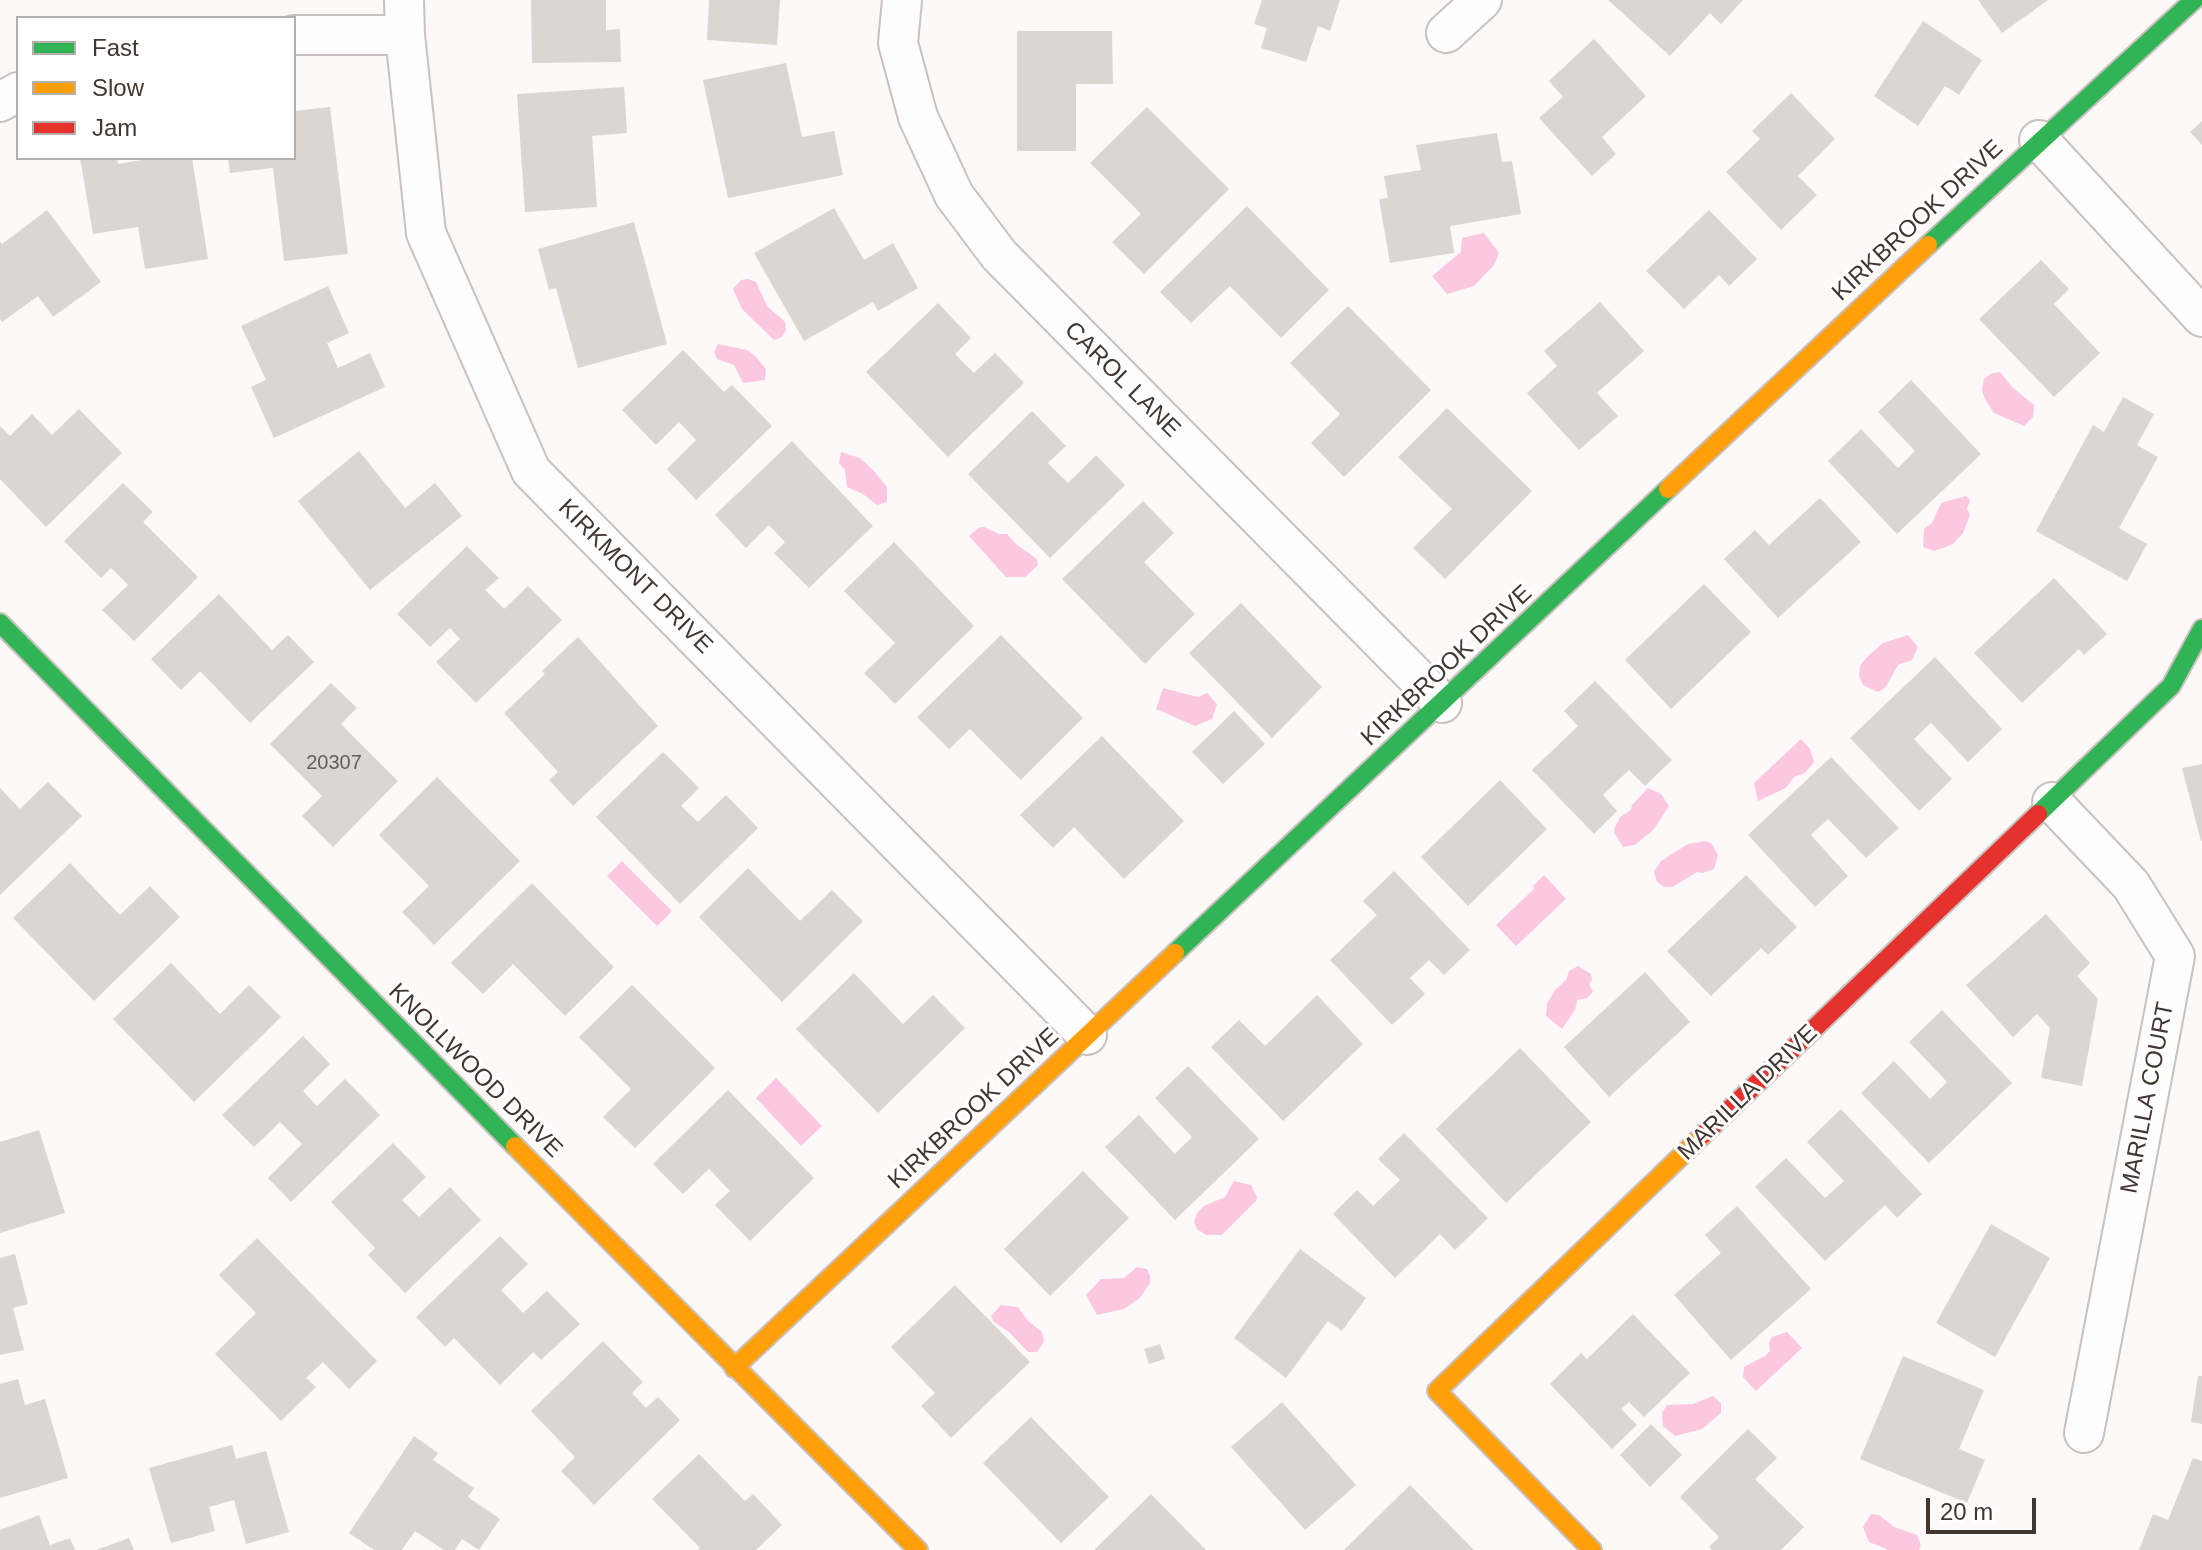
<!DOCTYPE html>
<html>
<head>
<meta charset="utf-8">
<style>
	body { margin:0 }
	#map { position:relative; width:2202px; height:1550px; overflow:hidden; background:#fdf9f8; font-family:Helvetica,sans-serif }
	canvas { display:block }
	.legend { position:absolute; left:16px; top:16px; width:280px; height:144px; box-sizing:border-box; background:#fff; border:2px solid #b3afac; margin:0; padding:10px 14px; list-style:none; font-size:24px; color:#423630 }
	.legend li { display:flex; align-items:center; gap:16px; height:40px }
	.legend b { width:40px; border:2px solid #b3afac }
	.scale { position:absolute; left:1926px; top:1498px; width:110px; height:36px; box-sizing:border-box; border:4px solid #423630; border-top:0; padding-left:10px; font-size:24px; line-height:28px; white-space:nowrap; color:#423630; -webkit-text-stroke:6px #fff; paint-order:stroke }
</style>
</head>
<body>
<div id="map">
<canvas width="2202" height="1550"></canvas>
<ul class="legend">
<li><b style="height:10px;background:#30b455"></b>Fast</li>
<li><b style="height:10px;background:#ff9f0a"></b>Slow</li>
<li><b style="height:10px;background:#e5322d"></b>Jam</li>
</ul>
<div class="scale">20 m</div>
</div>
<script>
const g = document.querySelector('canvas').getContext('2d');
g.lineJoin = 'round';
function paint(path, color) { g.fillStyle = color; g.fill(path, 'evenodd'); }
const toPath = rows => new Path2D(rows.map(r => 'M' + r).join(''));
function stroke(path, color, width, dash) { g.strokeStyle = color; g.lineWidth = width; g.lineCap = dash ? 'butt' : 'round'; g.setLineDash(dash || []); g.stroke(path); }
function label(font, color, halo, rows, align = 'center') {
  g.font = font + ' Helvetica,sans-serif'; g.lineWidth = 6; g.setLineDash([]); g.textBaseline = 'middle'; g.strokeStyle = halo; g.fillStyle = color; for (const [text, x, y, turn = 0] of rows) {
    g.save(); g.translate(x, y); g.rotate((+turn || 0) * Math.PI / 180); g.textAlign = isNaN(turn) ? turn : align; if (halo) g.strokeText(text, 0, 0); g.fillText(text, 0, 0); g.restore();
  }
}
paint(toPath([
	[1484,233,1499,253,1494,265,1474,286,1447,294,1432,276,1461,252,1462,238],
	[748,279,756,282,767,306,785,322,786,330,782,337,774,340,742,309,733,289,741,280],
	[718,344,747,350,755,356,766,369,765,380,743,383,734,365,717,359,714,352],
	[2000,372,2012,387,2034,405,2033,417,2024,426,1994,413,1985,399,1982,390,1984,379,1992,373],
	[841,452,860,458,873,470,887,487,887,502,877,505,863,494,847,487,845,470,839,463],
	[1966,496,1970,500,1967,509,1970,515,1963,533,1953,544,1943,548,1934,551,1923,547,1924,529,1932,523,1941,503],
	[984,527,999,534,1007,534,1016,544,1037,559,1038,565,1025,577,1006,577,969,536,978,528],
	[1908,635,1918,647,1912,660,1898,665,1885,688,1878,692,1863,685,1859,676,1860,666,1867,657,1883,643],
	[1163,688,1198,697,1207,693,1217,704,1212,719,1195,726,1156,709],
	[1801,739,1810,749,1814,762,1805,773,1794,777,1786,788,1758,801,1754,783],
	[1648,788,1661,794,1669,806,1654,829,1635,845,1623,847,1614,832,1615,827,1620,817,1631,810,1632,805],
	[1705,841,1711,843,1718,855,1714,869,1703,873,1697,872,1672,887,1664,887,1657,882,1654,872,1661,861,1688,844],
	[622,861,672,911,657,926,607,876],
	[1544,875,1566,899,1516,946,1496,925,1534,889,1533,886],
	[1578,966,1591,974,1592,980,1589,984,1593,992,1587,998,1577,1000,1575,1010,1562,1029,1546,1016,1547,1004,1554,991,1566,980,1569,971],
	[776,1078,822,1126,801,1146,756,1098],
	[1234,1181,1251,1185,1257,1197,1256,1201,1222,1235,1206,1235,1197,1229,1194,1222,1197,1213,1204,1206,1225,1197],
	[1137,1267,1147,1269,1150,1276,1150,1283,1140,1298,1124,1309,1097,1315,1086,1295,1101,1279,1124,1278],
	[1001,1305,1018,1307,1028,1321,1042,1332,1044,1342,1037,1352,1028,1352,1009,1332,994,1322,991,1316],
	[1787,1332,1802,1348,1756,1391,1743,1377,1744,1367,1765,1356,1770,1351,1769,1343,1772,1337],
	[1713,1396,1721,1403,1721,1413,1702,1429,1675,1436,1663,1426,1662,1413,1667,1405,1693,1404],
	[1871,1514,1879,1515,1894,1527,1917,1535,1921,1545,1919,1550,1889,1550,1869,1542,1863,1527]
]), '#fcc7e0');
paint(toPath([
	[531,0,606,0,606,30,620,29,621,62,532,63],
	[709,0,780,0,777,45,707,40],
	[1262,0,1340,0,1330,31,1318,26,1306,62,1261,48,1267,28,1254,24],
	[1608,0,1743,0,1721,24,1710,13,1670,56],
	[1978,0,2048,0,2002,33],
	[1923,21,1982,60,1959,95,1945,86,1918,126,1874,96],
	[1017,31,1112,31,1113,84,1076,84,1076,151,1017,151],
	[1594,39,1646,96,1602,137,1616,154,1592,176,1539,118,1563,97,1549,81],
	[786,63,802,137,834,131,843,175,728,198,703,80],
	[624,87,627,133,592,136,597,207,525,212,517,94],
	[1791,93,1835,139,1798,176,1817,195,1781,230,1726,172,1760,139,1752,131],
	[330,107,348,254,284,261,273,168,230,173,228,158,294,158,294,111],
	[1147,107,1229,189,1144,274,1112,242,1141,214,1090,163],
	[2202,121,2202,145,2190,132],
	[1497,133,1502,162,1512,161,1521,214,1450,226,1454,253,1390,263,1379,199,1388,198,1384,176,1421,170,1416,145],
	[80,158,117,158,118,164,153,158,192,158,208,259,145,269,138,227,93,234],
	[1247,206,1329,290,1281,338,1230,286,1191,323,1160,292],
	[834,208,864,260,893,243,918,288,878,311,873,302,804,341,754,253],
	[47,210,101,282,53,317,38,296,2,322,0,319,0,241,2,244],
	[1709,210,1757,259,1729,286,1719,275,1684,309,1646,271],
	[634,222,667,344,578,368,556,288,549,290,538,249],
	[2041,260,2069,289,2054,304,2100,353,2054,397,1979,319],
	[328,286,349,333,327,343,338,368,370,353,385,387,274,438,251,387,266,380,241,326],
	[1600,302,1644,351,1597,393,1618,416,1579,450,1527,393,1557,366,1544,351],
	[938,303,971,338,955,354,974,373,995,353,1024,383,948,457,866,372],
	[1348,306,1431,390,1344,477,1311,443,1340,414,1290,363],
	[683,350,724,392,732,385,772,426,696,500,667,469,696,440,679,422,656,445,622,410],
	[1911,380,1981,454,1897,534,1828,461,1861,429,1898,468,1915,451,1878,412],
	[2123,397,2154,414,2137,445,2158,457,2119,528,2147,544,2127,581,2036,531,2093,425,2104,432],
	[1447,408,1532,491,1445,579,1413,548,1452,509,1398,457],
	[79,409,122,453,46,527,0,479,0,426,10,436,32,414,52,435],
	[1032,411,1066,446,1048,463,1068,483,1096,455,1125,485,1050,558,968,474],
	[792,441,873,526,809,588,774,553,785,542,769,525,746,548,715,515],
	[359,451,405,508,435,483,462,516,370,590,298,501],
	[123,483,153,512,143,522,198,577,134,641,102,610,128,585,111,568,101,578,64,541],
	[1820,498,1861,542,1778,618,1724,559,1755,530,1769,545],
	[1143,501,1174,533,1144,562,1195,614,1145,664,1062,579],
	[894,542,974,626,895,704,864,673,895,643,844,591],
	[467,546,499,578,485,590,504,609,528,586,562,620,476,703,436,662,460,639,450,628,430,647,397,614],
	[2054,578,2107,634,2084,655,2079,649,2022,703,1974,653],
	[1704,584,1751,632,1671,709,1625,660],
	[219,594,272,650,288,635,314,662,250,723,200,671,181,690,151,659],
	[1241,603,1322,687,1272,738,1189,653],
	[1001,635,1083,718,1021,780,970,729,949,749,917,717],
	[578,637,658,726,573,806,549,780,558,772,504,713,545,674,542,671],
	[1935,657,2002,729,1968,762,1931,723,1914,739,1952,779,1919,811,1850,738],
	[1595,681,1672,760,1645,786,1629,770,1603,795,1617,811,1594,834,1532,770,1578,726,1564,711],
	[331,683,357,708,341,724,398,781,333,847,302,816,322,796,270,744],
	[1234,711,1265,744,1223,784,1192,752],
	[1102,736,1184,821,1124,879,1074,827,1053,848,1020,815],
	[663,752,699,788,681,806,698,822,726,795,758,828,680,904,596,817],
	[1831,757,1899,828,1866,858,1828,819,1811,835,1848,876,1815,907,1748,835],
	[2202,764,2202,841,2201,841,2182,768],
	[437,777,520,861,434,945,402,912,429,886,379,835],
	[1500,780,1547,829,1468,906,1421,857],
	[48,782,82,816,0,895,0,788,20,809],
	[70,863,120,915,150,886,180,917,94,1001,13,918],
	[748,868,800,921,832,890,863,921,782,1002,699,917],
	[1394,871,1470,950,1444,975,1429,960,1410,978,1425,994,1392,1025,1330,960,1377,915,1363,901],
	[1746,875,1797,927,1768,955,1761,948,1711,996,1667,951],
	[532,883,614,967,565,1016,513,964,483,994,451,963],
	[2046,914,2090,963,2077,976,2098,999,2082,1086,2041,1078,2050,1028,2037,1014,2013,1037,1966,985],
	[171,963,220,1014,249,985,281,1017,194,1102,113,1019],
	[1645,972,1690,1022,1609,1097,1564,1047],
	[854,973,903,1024,933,995,965,1028,878,1113,796,1029],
	[632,985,715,1068,635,1148,603,1117,631,1089,579,1037],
	[1317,995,1363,1044,1283,1121,1211,1047,1239,1020,1265,1046],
	[1942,1010,2012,1083,1929,1163,1861,1093,1894,1061,1930,1099,1947,1082,1909,1042],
	[303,1036,330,1064,303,1091,317,1106,345,1079,380,1115,291,1202,268,1178,302,1144,280,1122,254,1147,222,1115],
	[1520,1048,1591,1122,1506,1203,1436,1129],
	[1188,1066,1259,1139,1175,1220,1105,1147,1139,1115,1175,1154,1192,1137,1155,1098],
	[728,1090,814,1178,750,1241,715,1205,730,1191,709,1169,683,1194,653,1164],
	[1841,1109,1922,1194,1897,1218,1885,1205,1825,1261,1755,1187,1786,1158,1825,1198,1844,1181,1807,1142],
	[39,1130,65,1213,0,1233,0,1142],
	[1404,1133,1488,1218,1455,1250,1440,1234,1395,1278,1333,1214,1357,1190,1373,1206,1400,1180,1378,1159],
	[393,1143,426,1177,402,1200,419,1217,450,1187,481,1220,405,1293,368,1255,375,1248,331,1202],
	[1083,1171,1129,1218,1050,1296,1004,1249],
	[1737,1206,1811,1289,1731,1360,1674,1295,1721,1253,1705,1235],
	[1991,1224,2050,1258,1995,1357,1936,1323],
	[500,1236,528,1264,501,1290,523,1313,547,1291,580,1324,541,1360,533,1352,500,1385,454,1338,445,1347,416,1317],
	[257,1238,377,1361,349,1389,323,1362,306,1378,316,1387,281,1421,215,1354,256,1313,219,1275],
	[1300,1249,1366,1298,1342,1331,1328,1321,1286,1378,1234,1338],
	[15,1254,28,1304,13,1308,24,1350,0,1355,0,1258],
	[955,1285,1030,1362,951,1438,921,1406,935,1393,891,1347],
	[1633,1314,1690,1373,1644,1417,1629,1402,1621,1409,1637,1425,1612,1449,1550,1384,1581,1353,1587,1359],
	[603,1341,643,1382,632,1393,646,1408,658,1397,680,1420,594,1505,561,1471,575,1457,531,1411],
	[1160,1344,1165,1359,1149,1364,1144,1349],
	[1903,1356,1984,1390,1959,1449,1985,1460,1967,1503,1860,1459],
	[2198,1376,2202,1376,2202,1424,2191,1422],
	[18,1379,25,1405,45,1399,68,1478,0,1498,0,1384],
	[1282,1402,1356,1485,1305,1530,1231,1447],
	[1031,1417,1109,1497,1061,1543,983,1463],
	[1651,1424,1682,1455,1650,1487,1620,1455],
	[1748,1429,1777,1458,1755,1479,1804,1527,1781,1550,1712,1550,1709,1547,1719,1537,1680,1497],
	[414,1436,438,1453,433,1460,474,1488,468,1497,500,1519,479,1550,462,1539,455,1550,444,1550,415,1531,402,1550,374,1550,349,1533],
	[232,1445,236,1459,266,1451,289,1532,246,1544,234,1500,209,1507,215,1531,171,1543,149,1468],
	[699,1454,745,1501,753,1494,782,1525,756,1550,698,1550,700,1548,652,1499],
	[2193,1458,2202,1461,2202,1550,2139,1550,2153,1514,2168,1520],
	[1410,1485,1474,1550,1344,1550],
	[1151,1494,1206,1550,1094,1550],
	[39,1515,50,1545,70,1538,75,1550,0,1550,0,1530],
	[129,1538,134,1550,96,1550]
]), '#dbd6d1');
const street = toPath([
	[404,0,405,35,426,233,531,471,1087,1035],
	[902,0,898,43,918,117,954,195,999,255,1442,703],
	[1446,33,1482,0],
	[294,35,405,35],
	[0,102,18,92],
	[2039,140,2202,317],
	[2052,802,2131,885,2175,956,2084,1433]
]);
const fast = toPath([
	[1928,245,2194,0],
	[0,623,515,1146],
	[2038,814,2171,686,2202,629],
	[1175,953,1668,489]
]);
const slow = toPath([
	[1668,489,1928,245],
	[515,1146,918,1550],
	[734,1368,1175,953],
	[1592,1550,1437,1391,1704,1134]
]);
const jam = toPath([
	[1704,1134,2038,814]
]);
stroke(street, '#c9c1be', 42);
stroke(fast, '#c9c1be', 22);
stroke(slow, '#c9c1be', 22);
stroke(jam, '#c9c1be', 22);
stroke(street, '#fffefe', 38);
stroke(fast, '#30b455', 18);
stroke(slow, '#ff9f0a', 18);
stroke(jam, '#e5322d', 18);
label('20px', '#685e58', null, [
	["20307",334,763]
]);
label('24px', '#423630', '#fff', [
	["KIRKBROOK DRIVE",1918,221,-43],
	["CAROL LANE",1122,380,45],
	["KIRKMONT DRIVE",635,577,45],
	["KIRKBROOK DRIVE",1447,666,-43],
	["KNOLLWOOD DRIVE",475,1071,45],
	["MARILLA DRIVE",1748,1093,-44],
	["MARILLA COURT",2148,1098,-79],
	["KIRKBROOK DRIVE",974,1109,-43]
]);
</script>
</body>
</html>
